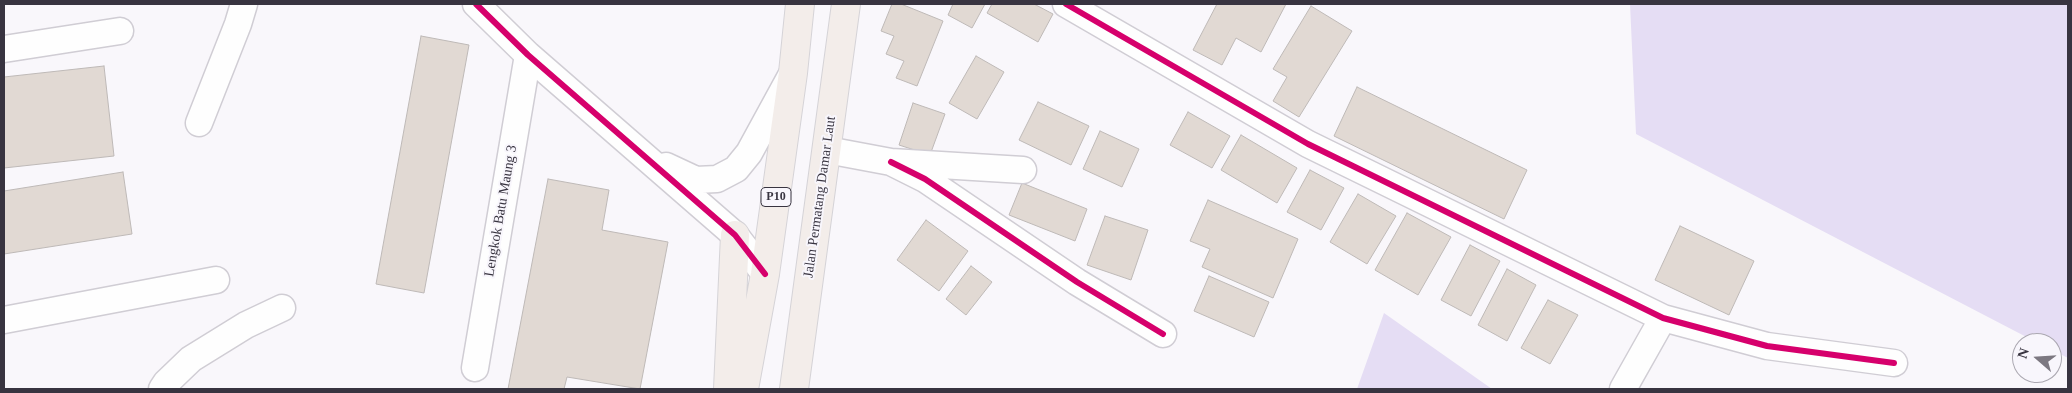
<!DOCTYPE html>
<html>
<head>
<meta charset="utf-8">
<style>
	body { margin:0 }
	#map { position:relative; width:2072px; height:393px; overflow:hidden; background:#f9f7fb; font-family:Georgia,serif }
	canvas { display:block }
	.frame { position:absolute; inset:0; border:5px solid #383440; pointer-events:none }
	.north { position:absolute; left:2012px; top:333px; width:50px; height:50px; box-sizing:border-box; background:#f8f6fc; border:1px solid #aba8b1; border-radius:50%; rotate:289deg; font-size:14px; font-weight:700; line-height:20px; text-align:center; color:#383440 }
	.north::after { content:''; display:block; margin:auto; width:18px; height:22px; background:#7c7881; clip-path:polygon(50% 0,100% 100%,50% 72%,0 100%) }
</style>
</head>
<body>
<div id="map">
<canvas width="2072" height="393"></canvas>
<div class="frame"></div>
<div class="north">N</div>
</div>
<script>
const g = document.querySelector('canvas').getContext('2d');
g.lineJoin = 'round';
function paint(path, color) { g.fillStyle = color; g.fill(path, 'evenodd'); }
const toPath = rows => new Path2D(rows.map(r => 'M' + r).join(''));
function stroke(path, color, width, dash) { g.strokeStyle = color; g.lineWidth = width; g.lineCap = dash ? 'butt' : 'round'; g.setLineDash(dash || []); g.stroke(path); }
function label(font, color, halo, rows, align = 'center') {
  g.font = font + ' Georgia,serif'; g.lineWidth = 4; g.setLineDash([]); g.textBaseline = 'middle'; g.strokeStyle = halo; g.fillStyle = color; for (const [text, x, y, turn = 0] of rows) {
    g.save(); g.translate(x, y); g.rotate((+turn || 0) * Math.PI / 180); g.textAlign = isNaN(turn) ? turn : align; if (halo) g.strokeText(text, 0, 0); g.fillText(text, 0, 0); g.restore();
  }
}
paint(toPath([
	[1630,4,2068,4,2068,358,2052,350,2052,343,2038,343,1636,134],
	[1384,313,1492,389,1357,389]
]), '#e5ddf4');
const building = toPath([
	[892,4,901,4,943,21,917,86,896,78,904,61,886,54,894,36,881,31,892,4],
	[953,4,985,4,972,28,948,15,953,4],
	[992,4,1034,4,1053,14,1038,42,987,13,992,4],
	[1217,4,1286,4,1261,52,1236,38,1222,65,1193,50,1217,4],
	[1311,6,1352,31,1299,117,1273,101,1287,77,1273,69,1311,6],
	[421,36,469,45,424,293,376,284,421,36],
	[976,56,1004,72,977,119,949,103,976,56],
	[104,66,114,156,4,168,4,77,104,66],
	[1357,87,1527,170,1504,219,1334,136,1357,87],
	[1038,102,1089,126,1071,165,1019,140,1038,102],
	[913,103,945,114,930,155,899,145,913,103],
	[1188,112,1230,136,1212,168,1170,145,1188,112],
	[1100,131,1139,149,1122,187,1083,169,1100,131],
	[1241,135,1297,168,1277,203,1221,170,1241,135],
	[1310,170,1344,188,1321,230,1287,212,1310,170],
	[123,172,132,234,4,254,4,191,123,172],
	[548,179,609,190,602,230,668,242,640,389,567,377,564,389,508,389,548,179],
	[1022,183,1087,209,1075,241,1009,215,1022,183],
	[1358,194,1396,216,1367,264,1330,242,1358,194],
	[1208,200,1298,239,1273,298,1202,267,1210,249,1190,241,1208,200],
	[1407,213,1451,237,1418,295,1375,270,1407,213],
	[1105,216,1148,230,1131,280,1087,265,1105,216],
	[926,220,968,251,939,291,897,260,926,220],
	[1680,226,1754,261,1729,315,1655,280,1680,226],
	[1470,245,1500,261,1471,316,1441,300,1470,245],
	[971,266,992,282,966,315,946,299,971,266],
	[1507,269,1536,285,1507,341,1478,325,1507,269],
	[1209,276,1269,302,1254,337,1194,311,1209,276],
	[1548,300,1578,315,1550,364,1521,348,1548,300]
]);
paint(building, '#e1d9d3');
stroke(building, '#beb9b7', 1);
const minor = toPath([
	[476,4,528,55,735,235,765,274],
	[1066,4,1308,144,1663,318,1767,346,1894,363],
	[4,49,120,31],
	[199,123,238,24,244,4],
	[827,150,891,162,1023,170],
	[891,162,925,179,1077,282,1163,334],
	[666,166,696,180,717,179,736,169,749,153,791,76],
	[4,320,216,280],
	[475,368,528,55],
	[162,389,166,383,191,359,246,325,282,308],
	[1623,389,1663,318]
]);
const trunk = toPath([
	[728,389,735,235],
	[744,389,765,274,793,73,800,4],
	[794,389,846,4]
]);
stroke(minor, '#d0cdd4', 29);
stroke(trunk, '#d5d3d7', 30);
stroke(minor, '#fefefe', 26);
stroke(trunk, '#f3edea', 28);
stroke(toPath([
	[476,4,528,55,735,235,765,274],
	[1066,4,1308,144,1663,318,1767,346,1894,363],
	[891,162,925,179,1077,282,1163,334]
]), '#d6006c', 6);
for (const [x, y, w] of [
	[776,197,30]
]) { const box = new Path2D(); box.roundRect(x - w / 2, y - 9.5, w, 19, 4); g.fillStyle = '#f8f6fc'; g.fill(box); stroke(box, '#383440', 1); }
label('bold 12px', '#383440', null, [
	["P10",776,197]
]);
label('14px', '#383440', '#f8f6fc', [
	["Jalan Permatang Damar Laut",820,197,-82],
	["Lengkok Batu Maung 3",501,211,-80]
]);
</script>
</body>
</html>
